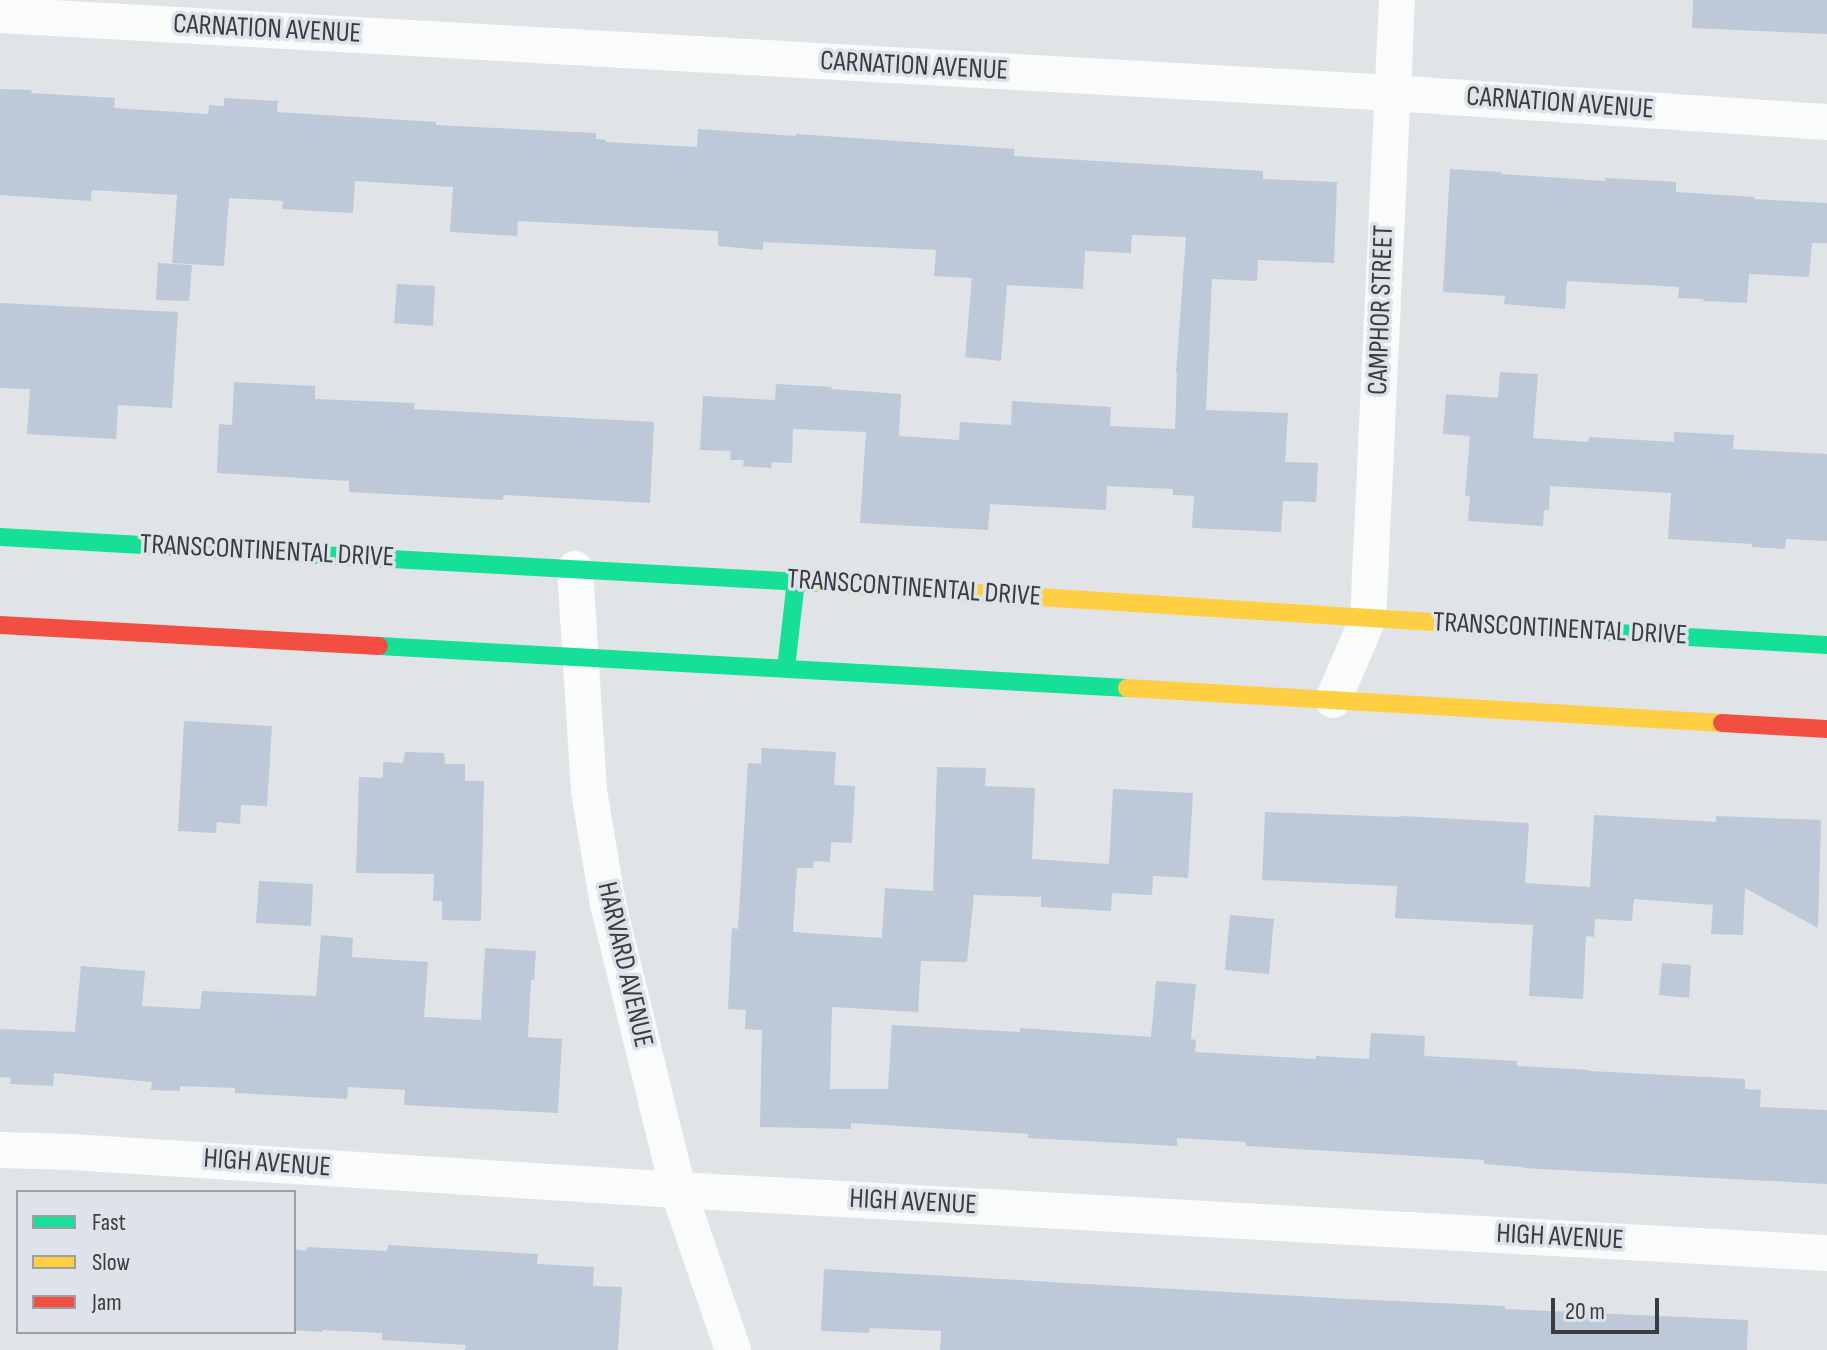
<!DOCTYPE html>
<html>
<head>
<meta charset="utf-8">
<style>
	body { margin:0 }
	#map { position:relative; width:1827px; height:1350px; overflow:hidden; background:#e1e4e7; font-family:"Sofia Sans Condensed",sans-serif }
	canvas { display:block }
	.legend { position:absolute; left:16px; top:1190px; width:280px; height:144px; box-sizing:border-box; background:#dee3ea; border:2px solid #9ca0a6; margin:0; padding:10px 14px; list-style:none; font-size:24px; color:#3a3c3f }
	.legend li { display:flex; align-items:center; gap:16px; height:40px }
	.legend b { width:40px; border:2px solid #9ca0a6 }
	.scale { position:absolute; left:1551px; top:1298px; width:108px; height:36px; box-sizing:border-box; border:4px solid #3a3c3f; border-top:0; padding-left:10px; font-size:24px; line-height:28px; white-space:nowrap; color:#3a3c3f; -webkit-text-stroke:6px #dee3ea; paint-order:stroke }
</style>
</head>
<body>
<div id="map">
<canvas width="1827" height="1350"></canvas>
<ul class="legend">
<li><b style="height:10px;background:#16e098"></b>Fast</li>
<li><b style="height:10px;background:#ffcf43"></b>Slow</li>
<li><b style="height:10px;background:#f24e42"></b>Jam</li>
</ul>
<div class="scale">20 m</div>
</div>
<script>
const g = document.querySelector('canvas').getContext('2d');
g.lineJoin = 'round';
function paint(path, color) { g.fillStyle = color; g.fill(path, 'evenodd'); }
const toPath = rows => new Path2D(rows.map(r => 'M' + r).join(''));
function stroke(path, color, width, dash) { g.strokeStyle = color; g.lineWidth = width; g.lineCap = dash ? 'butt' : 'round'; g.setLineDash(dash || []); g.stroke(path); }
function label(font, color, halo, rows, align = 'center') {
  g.font = font + ' "Sofia Sans Condensed",sans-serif'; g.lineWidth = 7; g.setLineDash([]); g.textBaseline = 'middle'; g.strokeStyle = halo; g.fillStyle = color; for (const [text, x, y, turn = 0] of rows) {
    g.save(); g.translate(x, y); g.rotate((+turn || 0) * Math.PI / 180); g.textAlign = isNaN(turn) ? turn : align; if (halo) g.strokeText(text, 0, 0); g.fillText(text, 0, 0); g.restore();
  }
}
paint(toPath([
	[1693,0,1827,0,1827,34,1692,28],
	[0,89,32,90,31,93,115,98,114,108,208,114,209,105,224,106,224,98,278,101,277,112,436,122,436,125,596,133,596,139,606,140,606,142,697,147,698,129,796,136,796,134,1014,149,1014,156,1263,171,1263,179,1337,182,1334,263,1258,260,1257,281,1212,279,1206,410,1288,413,1285,462,1318,463,1316,502,1283,501,1281,532,1192,528,1194,496,1173,495,1173,489,1107,486,1106,510,990,504,988,530,860,523,866,432,793,429,792,463,772,462,771,468,743,466,744,460,730,460,731,451,700,450,703,396,775,400,776,384,832,387,831,389,901,394,899,436,959,440,960,422,1011,425,1012,401,1111,407,1110,426,1175,429,1177,373,1176,373,1186,237,1132,235,1131,253,1085,251,1083,289,1007,285,1001,361,965,357,972,278,934,276,936,250,763,242,763,250,718,246,718,231,518,221,517,236,450,232,453,187,355,181,353,213,282,209,283,201,229,198,224,266,172,263,177,195,92,190,91,201,0,195],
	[1450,169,1502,172,1501,174,1605,181,1605,178,1676,182,1676,192,1754,197,1754,199,1827,203,1827,243,1812,243,1809,277,1749,274,1747,303,1703,301,1704,299,1678,298,1679,287,1567,281,1565,309,1504,304,1505,296,1443,292],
	[158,263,192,265,189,301,156,300],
	[397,284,435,286,433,326,394,323],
	[0,303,178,312,172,408,118,405,116,439,27,434,30,389,0,388],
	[1500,372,1538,374,1533,438,1588,442,1589,437,1674,442,1674,432,1734,435,1733,449,1827,454,1827,541,1786,539,1785,549,1752,547,1752,544,1668,539,1671,493,1550,486,1549,510,1544,510,1543,526,1468,521,1470,496,1465,496,1470,436,1443,434,1446,394,1498,398],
	[234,382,315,386,315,399,415,403,414,409,654,422,650,503,504,495,503,500,349,492,349,481,217,473,219,424,232,425],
	[184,721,272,726,267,806,241,805,240,824,217,822,216,833,178,831],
	[762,748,836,752,834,785,855,786,852,843,831,842,830,862,814,861,813,868,797,868,793,932,882,938,885,888,933,891,937,767,986,768,985,786,1035,788,1032,859,1109,864,1113,789,1193,793,1188,878,1153,876,1152,895,1112,893,1111,911,1041,907,1041,897,974,895,967,962,921,961,918,1012,832,1007,830,1089,888,1089,892,1025,1020,1032,1020,1028,1151,1037,1156,981,1196,984,1191,1039,1196,1040,1195,1052,1316,1059,1316,1056,1369,1059,1371,1033,1425,1036,1424,1056,1517,1061,1517,1066,1589,1070,1589,1071,1745,1079,1745,1089,1761,1090,1760,1107,1827,1110,1827,1184,1523,1168,1523,1167,1484,1164,1484,1160,1246,1146,1246,1142,1177,1138,1177,1146,1028,1138,1028,1134,851,1123,851,1129,760,1127,762,1030,745,1029,746,1010,728,1009,732,928,738,929,748,763,761,764],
	[405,752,444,753,445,764,465,764,465,781,484,781,481,921,442,920,442,901,433,901,434,874,356,873,359,777,383,778,383,762,403,763],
	[1265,812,1400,817,1401,816,1529,823,1525,883,1590,887,1594,815,1716,822,1716,816,1821,820,1818,928,1745,888,1743,935,1711,934,1713,905,1634,899,1632,921,1595,919,1594,937,1586,936,1583,999,1529,996,1533,925,1395,918,1397,886,1262,880],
	[259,881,313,884,311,926,256,923],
	[1230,915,1274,919,1269,974,1225,970],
	[321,935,353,938,352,957,428,962,424,1017,481,1020,485,948,536,951,534,980,531,980,528,1037,562,1039,558,1113,404,1105,405,1090,348,1087,347,1099,235,1093,235,1088,180,1086,180,1091,151,1090,152,1082,54,1073,53,1086,10,1084,11,1078,0,1077,0,1029,75,1032,81,966,145,971,142,1006,200,1009,202,991,316,996],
	[1662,963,1691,965,1689,998,1659,995],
	[388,1245,538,1254,537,1264,594,1267,593,1286,622,1287,618,1350,465,1350,466,1345,382,1340,382,1333,322,1330,322,1332,294,1330,294,1249,306,1251,307,1247,387,1251],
	[824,1269,1350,1299,1505,1306,1505,1309,1748,1320,1747,1350,940,1350,941,1331,870,1328,869,1333,821,1331]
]), '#bdc8d8');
stroke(toPath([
	[0,15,1391,93,1827,122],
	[575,569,589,791,608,904,678,1190,733,1350],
	[1333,700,1368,619,1397,0],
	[0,1150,71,1152,678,1190,1827,1253]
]), '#fafbfb', 36);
stroke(toPath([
	[0,537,819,583],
	[1480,625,1827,645],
	[379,646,1127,688],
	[786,668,796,581]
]), '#16e098', 18);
stroke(toPath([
	[819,583,1480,625],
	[1127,688,1722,723]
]), '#ffcf43', 18);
stroke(toPath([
	[0,625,379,646],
	[1722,723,1827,729]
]), '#f24e42', 18);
label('28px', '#3a3c3f', '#dee3ea', [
	["CARNATION AVENUE",267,30,3],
	["CARNATION AVENUE",914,67,3],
	["CARNATION AVENUE",1560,104,4],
	["CAMPHOR STREET",1382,310,-88],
	["TRANSCONTINENTAL DRIVE",267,552,3],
	["TRANSCONTINENTAL DRIVE",914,589,4],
	["TRANSCONTINENTAL DRIVE",1560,630,3],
	["HARVARD AVENUE",624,965,77],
	["HIGH AVENUE",267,1164,4],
	["HIGH AVENUE",913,1203,3],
	["HIGH AVENUE",1560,1238,3]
]);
</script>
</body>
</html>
